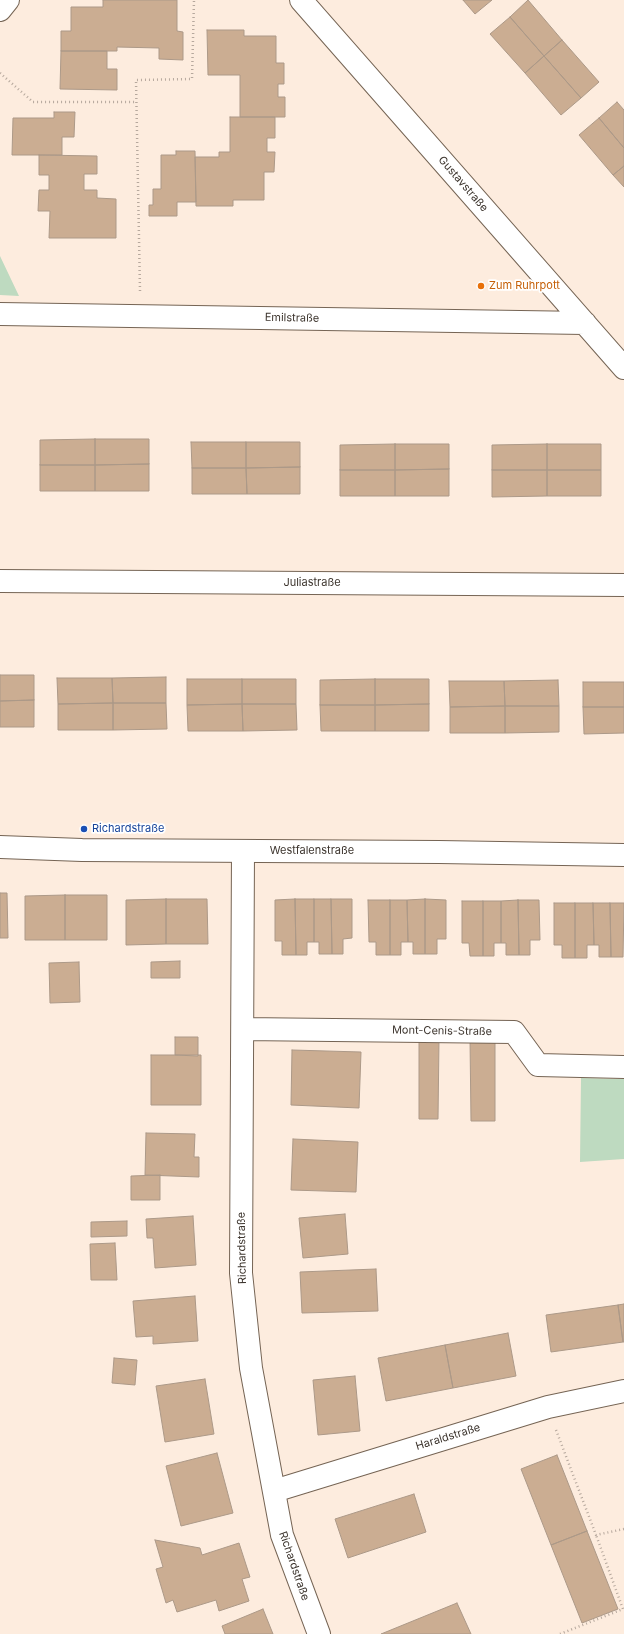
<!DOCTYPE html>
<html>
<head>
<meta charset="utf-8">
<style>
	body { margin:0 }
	canvas { display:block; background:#fdecde }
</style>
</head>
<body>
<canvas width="624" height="1634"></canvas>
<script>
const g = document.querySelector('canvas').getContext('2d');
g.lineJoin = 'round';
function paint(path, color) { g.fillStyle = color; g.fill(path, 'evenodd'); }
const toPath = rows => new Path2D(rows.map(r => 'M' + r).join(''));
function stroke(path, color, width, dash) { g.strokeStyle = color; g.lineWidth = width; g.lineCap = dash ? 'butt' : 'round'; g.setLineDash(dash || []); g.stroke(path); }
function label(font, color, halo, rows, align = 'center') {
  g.font = font + ' Inter,sans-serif'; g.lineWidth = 3.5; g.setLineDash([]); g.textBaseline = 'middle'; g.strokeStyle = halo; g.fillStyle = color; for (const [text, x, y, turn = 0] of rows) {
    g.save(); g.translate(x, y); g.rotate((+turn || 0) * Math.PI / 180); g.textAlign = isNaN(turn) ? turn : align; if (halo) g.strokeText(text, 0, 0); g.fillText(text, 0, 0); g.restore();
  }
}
paint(toPath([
	[0,256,19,296,0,295],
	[581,1078,624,1079,624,1159,580,1162]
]), '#bedac0');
const building = toPath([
	[103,0,177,0,177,31,183,32,183,60,159,59,159,48,117,47,117,51,61,51,61,31,71,31,71,7,103,7,103,0],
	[463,0,492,0,475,14,463,0],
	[528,0,562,40,544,56,510,17,528,0],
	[510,17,544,56,525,73,490,34,510,17],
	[207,30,244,30,244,36,276,36,276,63,284,63,284,84,278,84,278,97,285,97,285,117,240,117,240,75,208,75,207,30],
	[562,40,599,82,581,98,544,56,562,40],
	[61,51,107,51,107,69,117,69,117,90,60,89,61,51],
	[544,56,581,98,561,115,525,73,544,56],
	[617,102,624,110,624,148,599,118,617,102],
	[54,112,75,112,74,137,62,137,62,155,12,155,13,118,54,118,54,112],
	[230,117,275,117,275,138,267,138,267,152,275,152,274,172,264,172,264,200,233,200,233,206,196,206,195,157,219,157,219,152,230,152,230,117],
	[599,118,624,148,624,166,613,175,579,135,599,118],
	[176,151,195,151,196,202,177,202,177,216,149,216,149,205,153,205,153,189,161,189,161,155,176,155,176,151],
	[39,155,97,156,97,174,84,174,84,190,97,190,97,198,116,199,116,238,49,238,50,211,38,211,39,190,49,190,49,175,39,175,39,155],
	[624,166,624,187,613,175,624,166],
	[95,439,95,465,40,465,40,440,95,439],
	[95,439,149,439,149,464,95,465,95,439],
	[191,442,246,442,246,468,192,468,191,442],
	[246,442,300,442,300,467,246,468,246,442],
	[395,444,449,444,449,469,395,470,395,444],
	[395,444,395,470,340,470,340,445,395,444],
	[547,444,601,444,601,470,547,470,547,444],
	[547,444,547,470,492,470,492,445,547,444],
	[149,464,149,491,95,491,95,465,149,464],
	[40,465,95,465,95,491,40,491,40,465],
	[300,467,300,494,247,494,246,468,300,467],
	[192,468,246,468,247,494,192,494,192,468],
	[449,469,449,496,395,496,395,470,449,469],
	[340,470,395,470,395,496,340,496,340,470],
	[492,470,547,470,547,496,492,497,492,470],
	[547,470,601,470,601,496,547,496,547,470],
	[0,675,34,675,34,700,0,701,0,675],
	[166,677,166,703,113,703,112,678,166,677],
	[57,678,112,678,113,703,58,704,57,678],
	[187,679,242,679,242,704,187,705,187,679],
	[242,679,296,679,296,704,242,704,242,679],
	[375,679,429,679,429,704,375,705,375,679],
	[375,679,375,705,320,705,320,680,375,679],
	[558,680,559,706,505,706,504,681,558,680],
	[449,681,504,681,505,706,450,707,449,681],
	[583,682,624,682,624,707,583,707,583,682],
	[34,700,34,727,0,727,0,701,34,700],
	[113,703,113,730,58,730,58,704,113,703],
	[113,703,166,703,167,729,113,730,113,703],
	[242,704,243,731,188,731,187,705,242,704],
	[242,704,296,704,297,730,243,731,242,704],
	[429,704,429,731,375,731,375,705,429,704],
	[320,705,375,705,375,731,321,731,320,705],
	[505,706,505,733,450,733,450,707,505,706],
	[505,706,559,706,559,732,505,733,505,706],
	[583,707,624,707,624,733,584,734,583,707],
	[0,893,7,893,8,938,0,938,0,893],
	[65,895,107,895,107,940,65,940,65,895],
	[65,895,65,940,25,940,25,896,65,895],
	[166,899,166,944,126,945,126,900,166,899],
	[166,899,207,899,208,944,166,944,166,899],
	[295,899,296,955,282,955,282,941,275,941,275,900,295,899],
	[295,899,314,899,314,942,307,942,307,955,296,955,295,899],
	[314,899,331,899,332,954,319,954,319,942,314,942,314,899],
	[331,899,352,899,352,938,343,939,343,954,332,954,331,899],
	[425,899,446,900,446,939,437,939,437,954,425,954,425,899],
	[425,899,425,954,413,954,413,942,408,942,407,900,425,899],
	[368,900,390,900,390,955,376,955,376,942,369,942,368,900],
	[390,900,407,900,408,942,401,942,401,955,390,955,390,900],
	[518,900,539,900,540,940,530,940,530,955,519,955,518,900],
	[518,900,519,955,506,955,506,943,501,943,501,901,518,900],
	[462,901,483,901,483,956,470,956,469,943,462,943,462,901],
	[483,901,501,901,501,943,494,943,494,956,483,956,483,901],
	[554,903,575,903,575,958,562,958,562,945,554,945,554,903],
	[575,903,593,903,594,945,587,945,587,958,575,958,575,903],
	[593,903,610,903,611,957,599,957,599,945,594,945,593,903],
	[610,903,624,903,623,957,611,957,610,903],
	[180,961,180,978,151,978,151,962,180,961],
	[79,962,80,1002,50,1003,49,963,79,962],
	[175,1037,198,1037,198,1056,175,1055,175,1037],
	[419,1038,439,1039,438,1119,419,1119,419,1038],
	[470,1038,495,1038,495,1121,471,1121,470,1038],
	[292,1050,361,1052,359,1108,291,1105,292,1050],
	[151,1055,201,1055,201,1105,151,1105,151,1055],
	[146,1133,195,1134,194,1157,199,1157,199,1177,145,1175,146,1133],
	[293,1139,358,1142,356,1192,291,1190,293,1139],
	[160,1175,160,1200,131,1200,131,1176,160,1175],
	[345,1214,348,1254,303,1258,299,1218,345,1214],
	[193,1216,196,1265,155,1268,153,1238,147,1238,146,1219,193,1216],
	[127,1221,127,1236,91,1237,91,1222,127,1221],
	[115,1243,117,1280,91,1280,90,1244,115,1243],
	[376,1269,378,1311,302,1313,300,1272,376,1269],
	[195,1296,198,1341,153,1344,153,1336,136,1337,133,1301,195,1296],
	[624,1304,624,1342,623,1342,618,1305,624,1304],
	[618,1305,623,1342,551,1352,546,1315,618,1305],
	[508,1333,516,1376,453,1388,445,1345,508,1333],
	[445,1345,453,1388,386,1401,378,1358,445,1345],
	[114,1358,137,1360,135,1385,112,1383,114,1358],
	[355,1376,360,1431,318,1435,313,1380,355,1376],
	[205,1379,214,1434,165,1442,156,1386,205,1379],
	[217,1453,233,1513,181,1526,166,1466,217,1453],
	[557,1455,587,1531,551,1545,521,1469,557,1455],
	[414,1494,426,1532,348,1558,335,1519,414,1494],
	[587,1531,618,1609,582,1623,551,1545,587,1531],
	[155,1540,200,1548,202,1555,239,1543,250,1577,242,1579,249,1601,219,1611,216,1600,177,1612,173,1600,166,1603,156,1569,163,1567,155,1540],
	[457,1603,471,1634,381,1634,457,1603],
	[263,1609,273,1634,225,1634,222,1626,263,1609]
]);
paint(building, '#cbad92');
stroke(building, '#ac9988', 1);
const minor = toPath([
	[301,0,624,368],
	[0,10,8,0],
	[0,314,585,323],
	[0,581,624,585],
	[243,851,241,1273,251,1368,282,1535,319,1634],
	[243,1029,514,1032,538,1065,624,1067],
	[274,1491,548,1407,624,1391]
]);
const tertiary = toPath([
	[0,847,82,850,439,852,624,855]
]);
stroke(minor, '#756454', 24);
stroke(tertiary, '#756454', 24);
stroke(toPath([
	[0,73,33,102,136,102],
	[140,291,136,80,192,79,194,0],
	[556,1430,596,1535,624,1529],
	[560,1634,623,1609,596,1535]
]), '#b6a89d', 2.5, [1, 3]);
stroke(minor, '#fff', 22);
stroke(tertiary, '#fff', 22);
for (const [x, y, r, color] of [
	[481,286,4,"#e8710a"],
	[84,829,4,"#1a4fb4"]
]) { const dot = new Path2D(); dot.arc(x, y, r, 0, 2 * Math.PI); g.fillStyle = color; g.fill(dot); stroke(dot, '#fff', 1.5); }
label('11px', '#3d352e', '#fff', [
	["Gustavstraße",463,184,49],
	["Emilstraße",292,318,1],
	["Juliastraße",312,583],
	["Westfalenstraße",312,851],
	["Mont-Cenis-Straße",442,1031,1],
	["Richardstraße",242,1248,-91],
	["Haraldstraße",448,1437,-17],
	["Richardstraße",294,1566,71]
]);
label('11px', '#c56008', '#fff', [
	["Zum Ruhrpott",489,286]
], 'left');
label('11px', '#164399', '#fff', [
	["Richardstraße",92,829]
], 'left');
</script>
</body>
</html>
